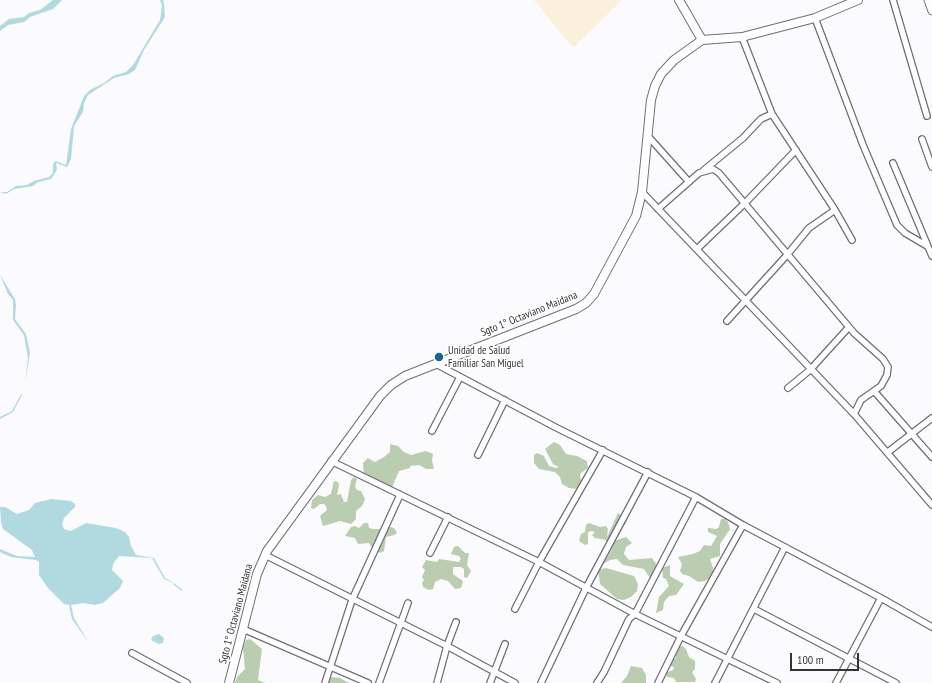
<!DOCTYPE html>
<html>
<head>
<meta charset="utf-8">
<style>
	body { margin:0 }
	#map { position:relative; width:932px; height:683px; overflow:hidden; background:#fbfafd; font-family:"PT Sans Narrow",sans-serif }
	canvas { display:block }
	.scale { position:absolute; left:790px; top:653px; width:69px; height:18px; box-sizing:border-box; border:2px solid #343339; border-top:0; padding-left:5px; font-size:12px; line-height:14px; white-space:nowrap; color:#343339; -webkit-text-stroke:3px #fff; paint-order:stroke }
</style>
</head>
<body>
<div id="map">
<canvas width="932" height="683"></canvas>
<div class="scale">100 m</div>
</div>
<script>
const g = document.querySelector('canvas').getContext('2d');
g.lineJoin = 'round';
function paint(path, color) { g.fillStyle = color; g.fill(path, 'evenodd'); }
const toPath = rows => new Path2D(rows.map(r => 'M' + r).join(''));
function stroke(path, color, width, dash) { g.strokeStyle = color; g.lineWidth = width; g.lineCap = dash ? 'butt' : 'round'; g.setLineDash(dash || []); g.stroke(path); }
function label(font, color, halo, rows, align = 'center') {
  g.font = font + ' "PT Sans Narrow",sans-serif'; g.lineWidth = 3.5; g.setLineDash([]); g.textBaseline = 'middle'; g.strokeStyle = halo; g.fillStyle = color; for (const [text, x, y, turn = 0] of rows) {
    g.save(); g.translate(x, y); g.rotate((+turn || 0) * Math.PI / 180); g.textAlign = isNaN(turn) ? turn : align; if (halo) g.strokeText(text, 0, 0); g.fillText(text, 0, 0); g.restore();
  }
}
paint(toPath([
	[534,0,622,0,573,48]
]), '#faf0db');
paint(toPath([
	[554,442,560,445,566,454,577,456,587,461,588,468,581,473,580,476,582,483,577,489,569,488,562,484,560,477,555,472,539,469,534,463,534,455,537,453,544,456,549,466,556,468,559,467,553,464,545,449],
	[390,444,398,446,404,452,411,455,426,451,433,454,432,461,434,469,426,469,419,465,410,466,410,468,399,471,390,492,364,478,363,463,368,458,375,462,384,457,390,452],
	[354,477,357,479,355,487,357,490,361,491,365,499,362,506,356,511,356,519,351,524,340,521,323,526,320,516,327,510,326,506,324,504,320,504,314,509,311,508,312,500,318,495,325,497,331,494,334,481,338,482,339,485,337,495,341,494,344,502,347,502,351,480],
	[618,513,627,519,627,521,614,542,619,539,626,537,632,543,626,547,624,554,629,560,652,558,657,565,655,572,650,578,644,569,623,565,617,559,610,560,603,564,611,551,613,544,606,545,606,540,595,538,592,535,595,532,592,531,588,532,588,544,585,545,579,541,581,534,585,532,586,525,589,523,600,527,606,526,608,529,607,537],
	[721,519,725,519,728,522,730,529,720,544,720,556,710,559,715,574,705,581,698,582,689,576,682,574,680,571,682,564,678,557,693,554,700,551,704,545,711,546,717,536,708,532,708,528,716,529,719,527],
	[364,523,368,523,369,528,373,529,380,529,382,525,394,528,396,531,397,533,394,535,386,537,384,551,380,553,373,549,369,543,358,544,355,538,345,536,351,527,355,526,359,528],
	[458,546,465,553,469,553,467,565,471,571,467,578,464,577,464,569,461,567,453,567,453,574,463,581,461,588,455,589,448,581,441,579,435,582,433,589,429,590,423,587,422,583,424,580,422,577,425,570,422,567,426,560,437,562,439,559,459,562,461,559,459,556,451,554,454,547],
	[670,565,670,576,684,584,676,595,669,596,664,602,663,610,656,613,659,597,669,586,666,579,663,578,662,568],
	[606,568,634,576,638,584,637,591,631,597,624,600,617,599,600,584,598,570],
	[250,639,262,649,258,680,265,683,235,683,237,677,245,669,243,647,246,640],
	[683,646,686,649,689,657,695,661,695,669,692,672,696,679,695,682,676,682,674,678,667,677,666,673,673,670,674,667,670,666,669,662,676,658,675,647],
	[631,666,642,668,646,675,646,683,621,683,627,676],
	[332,677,340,678,349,683,325,683]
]), '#bacdb0');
paint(toPath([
	[53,0,62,0,53,9,30,17,24,22,8,25,0,31,0,26,9,19,24,17,29,13,40,10],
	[160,0,163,0,164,4,165,17,144,50,135,70,129,74,114,78,88,95,84,103,83,112,74,126,71,159,67,167,56,163,57,170,51,179,38,182,33,186,14,189,6,194,0,192,7,192,16,186,27,185,34,181,49,177,53,173,53,164,55,161,66,165,71,129,84,96,90,90,104,83,113,76,126,72,133,65,160,20,162,5],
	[0,275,15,299,16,305,15,319,26,334,30,353,25,384,28,358,24,335,13,320,13,300,8,294],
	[21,394,22,395,13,412,0,419,0,417,12,411],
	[51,499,71,501,75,504,75,507,64,518,62,524,64,529,71,531,86,523,116,528,125,532,129,537,131,546,136,555,154,558,165,578,176,584,164,579,152,558,119,556,113,564,112,570,123,581,120,588,103,603,95,605,83,603,71,605,74,618,89,643,72,619,69,605,64,604,48,588,39,575,39,562,36,560,11,557,0,552,0,549,17,556,35,557,32,550,3,529,1,522,0,507,5,507,17,514,29,510,35,503],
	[159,634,164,638,163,643,159,644,151,640,153,636]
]), '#b1dae0');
stroke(toPath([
	[174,584,182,590]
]), '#b1dae0', 1.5);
const minor = toPath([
	[893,0,927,116],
	[815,18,863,145,897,225,905,233,927,246],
	[742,37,772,114,835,210,852,240],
	[647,135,689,182],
	[922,139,932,167],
	[893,163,932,256],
	[704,170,743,138,761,119,772,114],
	[642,192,854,414,932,505],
	[658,209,699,173,713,169,719,173,854,333,883,359,888,367,887,375,881,386,861,400,854,414],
	[697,249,745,203,796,150],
	[727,321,787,255,809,228,835,210],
	[436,364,555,427,696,497,743,525,881,598,932,627],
	[788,388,810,370,849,327],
	[874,391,932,457],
	[432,431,460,377],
	[888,452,932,418],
	[478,455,505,400],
	[331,461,539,562,635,614,777,683],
	[430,553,448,517],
	[265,555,447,646,515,683],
	[515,609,539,562,603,450],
	[754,609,896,683],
	[243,629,368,683],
	[132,653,187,683],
	[325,683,352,600,400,495],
	[379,683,408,603],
	[437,683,447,646,456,622],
	[490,683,505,644],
	[541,683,586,588,648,472],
	[597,683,604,672,629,619,635,614,696,497],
	[658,683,681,636,743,525],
	[715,683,785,547],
	[836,683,881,598]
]);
const tertiary = toPath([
	[928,0,932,11]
]);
const secondary = toPath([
	[679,0,702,40],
	[229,683,257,574,267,551,380,396,391,385,405,376,576,309,586,303,594,294,636,216,642,192,651,100,655,86,661,74,674,60,702,40,742,37,815,18,858,0]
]);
stroke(minor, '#6f6d7a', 8);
stroke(tertiary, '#6f6d7a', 9);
stroke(secondary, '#6f6d7a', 10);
stroke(minor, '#fff', 5.5);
stroke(tertiary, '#fff', 7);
stroke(secondary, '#fff', 8);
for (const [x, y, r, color] of [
	[439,357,5,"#196397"]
]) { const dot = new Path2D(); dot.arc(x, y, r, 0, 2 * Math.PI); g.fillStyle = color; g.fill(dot); stroke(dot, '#fff', 1.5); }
label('11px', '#343339', '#fff', [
	["Sgto 1° Octaviano Maidana",529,314,-22],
	["Sgto 1° Octaviano Maidana",236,614,-75]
]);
label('11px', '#343339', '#fff', [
	["Unidad de Salud",448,351],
	["Familiar San Miguel",448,364]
], 'left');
</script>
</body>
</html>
